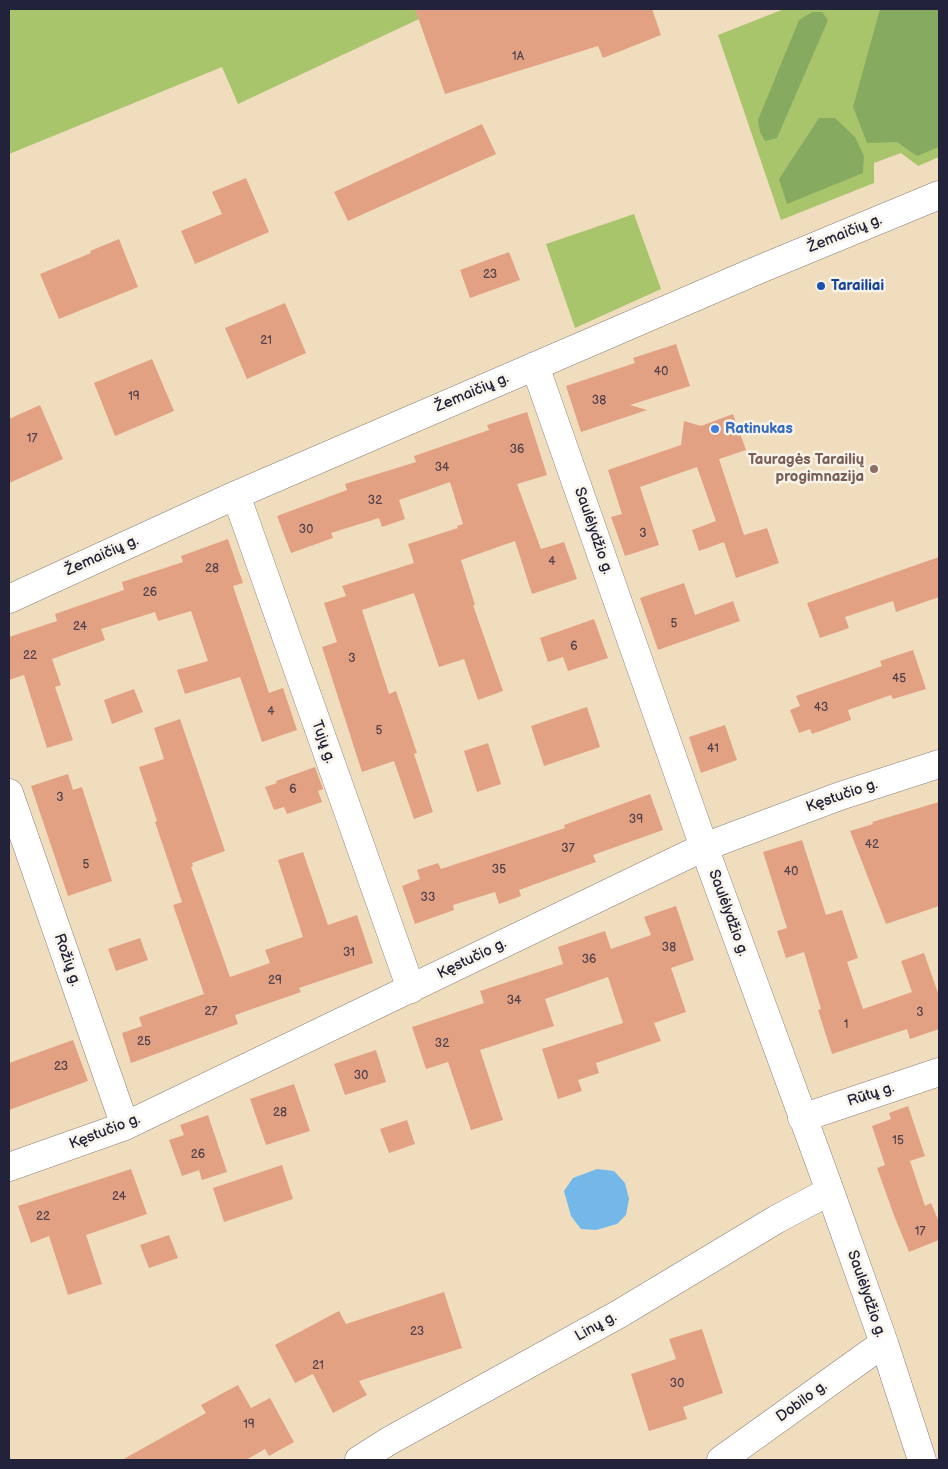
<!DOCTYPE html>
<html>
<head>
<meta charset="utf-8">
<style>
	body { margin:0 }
	#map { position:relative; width:948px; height:1469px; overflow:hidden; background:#f0ddbd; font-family:"Balsamiq Sans",sans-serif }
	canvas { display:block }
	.frame { position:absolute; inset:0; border:10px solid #22223b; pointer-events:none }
</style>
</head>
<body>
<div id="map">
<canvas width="948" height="1469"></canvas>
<div class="frame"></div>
</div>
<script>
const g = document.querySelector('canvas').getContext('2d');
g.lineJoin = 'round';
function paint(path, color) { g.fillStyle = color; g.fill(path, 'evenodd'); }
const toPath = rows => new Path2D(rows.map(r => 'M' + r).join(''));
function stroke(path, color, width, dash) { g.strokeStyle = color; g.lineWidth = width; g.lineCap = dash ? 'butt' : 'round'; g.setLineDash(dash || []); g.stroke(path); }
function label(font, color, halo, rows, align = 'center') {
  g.font = font + ' "Balsamiq Sans",sans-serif'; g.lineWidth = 5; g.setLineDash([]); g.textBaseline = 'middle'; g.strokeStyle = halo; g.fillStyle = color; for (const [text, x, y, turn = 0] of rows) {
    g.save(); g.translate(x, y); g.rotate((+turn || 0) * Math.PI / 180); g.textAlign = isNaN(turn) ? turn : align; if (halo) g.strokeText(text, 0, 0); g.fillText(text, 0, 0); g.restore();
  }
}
paint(toPath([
	[9,9,415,9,419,19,238,104,222,67,9,154],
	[784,9,939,9,939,157,918,166,901,153,874,163,874,183,781,220,718,35],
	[634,214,661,289,575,328,546,244]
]), '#a8c56c');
paint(toPath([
	[880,9,939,9,939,147,917,156,897,142,867,143,853,107],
	[812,12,822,12,828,20,777,138,765,141,760,132,758,120,799,20],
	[819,118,835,118,855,137,864,156,863,173,787,204,779,179]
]), '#86aa60');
paint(toPath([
	[597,1169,614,1171,625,1183,629,1199,626,1215,617,1224,596,1230,581,1229,571,1216,564,1191,573,1178]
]), '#74b8ea');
paint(toPath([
	[415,9,652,9,661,35,603,58,598,46,445,94],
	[482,124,496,154,348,221,334,192],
	[246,178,269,232,195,264,181,231,222,214,212,192],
	[119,239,138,287,59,319,40,274,91,253,90,251],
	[509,252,520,280,470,298,460,270],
	[285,303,306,353,247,379,225,328],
	[676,344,690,386,630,405,647,410,581,432,566,386,635,363,633,358],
	[152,359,174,411,115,436,94,383],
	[40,405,63,459,9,483,9,419],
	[527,412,547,475,517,484,541,549,564,542,577,579,532,594,515,541,461,560,475,605,473,605,503,691,478,700,464,659,439,667,414,593,362,610,389,694,396,691,417,753,414,754,433,812,414,819,394,761,362,772,322,647,337,642,324,603,346,596,342,586,414,563,408,544,458,528,457,526,463,524,450,482,399,500,405,519,382,527,379,518,331,533,333,538,291,553,277,516,347,490,345,484,416,462,414,456,489,430,487,425],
	[733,414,746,450,719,459,744,535,767,528,779,563,736,578,724,542,699,551,692,530,716,521,697,467,640,487,659,545,625,556,611,517,622,514,608,470,681,445,684,421,701,426],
	[228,539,243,583,233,586,269,693,283,688,297,730,262,742,240,677,185,694,177,670,208,661,191,611,158,621,155,612,101,629,105,640,52,659,61,685,55,687,73,740,47,748,24,675,9,680,9,637,57,621,55,614,124,590,122,582,183,562,181,556],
	[939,557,939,597,896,612,893,601,845,617,849,628,820,638,807,603],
	[684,583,695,615,733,601,740,621,658,650,640,598],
	[594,619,608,658,568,671,563,657,548,662,540,638],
	[913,650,926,689,893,699,891,695,848,710,851,720,812,734,810,729,799,733,790,710,800,706,796,696,882,666,880,661],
	[134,689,143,712,112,724,104,700],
	[587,707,600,747,544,766,531,726],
	[180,719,225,851,192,863,193,866,191,867,230,977,270,963,265,950,303,937,278,860,303,852,328,925,357,915,373,963,299,988,301,992,235,1015,238,1024,131,1063,122,1033,142,1026,139,1017,204,994,173,905,182,902,155,822,157,821,139,767,164,759,154,728],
	[725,725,737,760,701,773,689,737],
	[488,743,501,784,477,792,464,751],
	[315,767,323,789,318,791,322,802,287,814,284,807,274,810,265,787,277,783,276,781],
	[68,774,73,790,82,787,112,881,68,896,31,786],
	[650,794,663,830,593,855,596,862,519,890,521,896,499,904,495,892,453,905,454,910,415,924,402,886,420,879,417,870,438,863,441,869,514,845,565,828,564,825],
	[939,802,939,906,886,924,850,831,873,824,872,822],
	[802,840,826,915,842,910,858,958,847,962,863,1009,912,992,901,961,924,953,939,996,939,1029,910,1039,907,1029,832,1054,818,1010,821,1009,804,952,786,958,777,931,787,928,763,852],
	[676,906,694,960,671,968,686,1012,654,1023,661,1041,596,1063,599,1073,578,1080,582,1091,558,1099,542,1049,623,1023,608,977,545,999,554,1026,480,1050,503,1120,471,1130,448,1062,426,1069,412,1027,484,1003,480,991,563,964,558,947,605,931,611,949,651,935,644,917],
	[140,938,148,960,116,971,108,949],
	[73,1040,88,1081,9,1110,9,1063],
	[376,1050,386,1082,345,1095,334,1064],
	[294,1084,310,1131,266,1145,250,1099],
	[908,1106,925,1156,910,1161,925,1206,931,1203,939,1222,939,1240,909,1252,895,1218,877,1168,885,1165,872,1126,891,1119,889,1113],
	[208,1115,227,1172,202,1180,199,1170,182,1176,169,1140,184,1135,180,1125],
	[407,1120,415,1144,389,1153,380,1129],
	[282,1165,293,1199,224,1222,213,1188],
	[131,1169,147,1214,86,1235,102,1284,68,1295,49,1236,31,1243,18,1206],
	[169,1235,178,1258,149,1268,140,1245],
	[444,1292,462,1348,359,1381,367,1395,333,1413,313,1374,295,1383,275,1345,339,1311,346,1324],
	[702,1329,723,1393,683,1407,687,1419,649,1431,631,1374,676,1359,669,1339],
	[238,1385,251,1408,270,1398,294,1442,269,1456,265,1449,246,1460,122,1460,206,1413,201,1405]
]), '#e3a183');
const street = toPath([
	[535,366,704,847,830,1191,884,1343,922,1460],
	[236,495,411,989],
	[9,599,236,495,758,270,939,195],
	[9,793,125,1126],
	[802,1118,939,1072],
	[9,1167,125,1126,704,847,840,796,939,764],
	[359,1460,389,1441,619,1314,777,1219,830,1191],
	[721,1460,884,1343]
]);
stroke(street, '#89807c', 29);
stroke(street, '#fff', 28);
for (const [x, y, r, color] of [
	[821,286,5,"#1a4fb4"],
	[715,429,5,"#3f7fe0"],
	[874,469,5,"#8d6e63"]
]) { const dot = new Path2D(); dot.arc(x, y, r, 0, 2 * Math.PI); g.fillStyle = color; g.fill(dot); stroke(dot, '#f7f3e8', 2); }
label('12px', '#52424d', null, [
	["1A",518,57],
	["23",490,275],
	["21",266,341],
	["40",661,372],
	["19",134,397],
	["38",599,401],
	["17",32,439],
	["36",517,450],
	["34",442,468],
	["32",375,501],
	["30",306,530],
	["3",643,534],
	["4",552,562],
	["28",212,569],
	["26",150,593],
	["5",674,624],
	["24",80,627],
	["6",574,647],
	["22",30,656],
	["3",352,659],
	["45",899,679],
	["43",821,708],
	["4",271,712],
	["5",379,731],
	["41",713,749],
	["6",293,790],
	["3",60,798],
	["39",636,820],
	["42",872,845],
	["37",568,849],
	["5",86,865],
	["35",499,870],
	["40",791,872],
	["33",428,898],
	["38",669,948],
	["31",349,953],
	["36",589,960],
	["29",275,981],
	["34",514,1001],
	["27",211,1012],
	["3",920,1013],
	["1",846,1025],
	["25",144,1042],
	["32",442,1044],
	["23",61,1067],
	["30",361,1076],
	["28",280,1113],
	["15",898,1141],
	["26",198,1155],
	["24",119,1197],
	["22",43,1217],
	["17",920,1232],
	["23",417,1332],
	["21",318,1366],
	["30",677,1384],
	["19",249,1425]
]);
label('15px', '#22223b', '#f7f3e8', [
	["Žemaičių g.",845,234,-22],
	["Žemaičių g.",472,393,-23],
	["Saulėlydžio g.",593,531,71],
	["Žemaičių g.",102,556,-24],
	["Tujų g.",323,742,70],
	["Kęstučio g.",842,796,-19],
	["Saulėlydžio g.",728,913,70],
	["Kęstučio g.",472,959,-26],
	["Rožių g.",67,960,71],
	["Rūtų g.",871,1095,-18],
	["Kęstučio g.",105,1132,-21],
	["Saulėlydžio g.",866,1294,71],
	["Linų g.",596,1327,-29],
	["Dobilo g.",802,1402,-36]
]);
label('bold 15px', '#164399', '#f7f3e8', [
	["Tarailiai",831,286]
], 'left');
label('bold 15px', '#366cbe', '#f7f3e8', [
	["Ratinukas",725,429]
], 'left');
label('bold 15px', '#785e54', '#f7f3e8', [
	["Tauragės Tarailių",864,460],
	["progimnazija",864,477]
], 'right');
</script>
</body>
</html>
